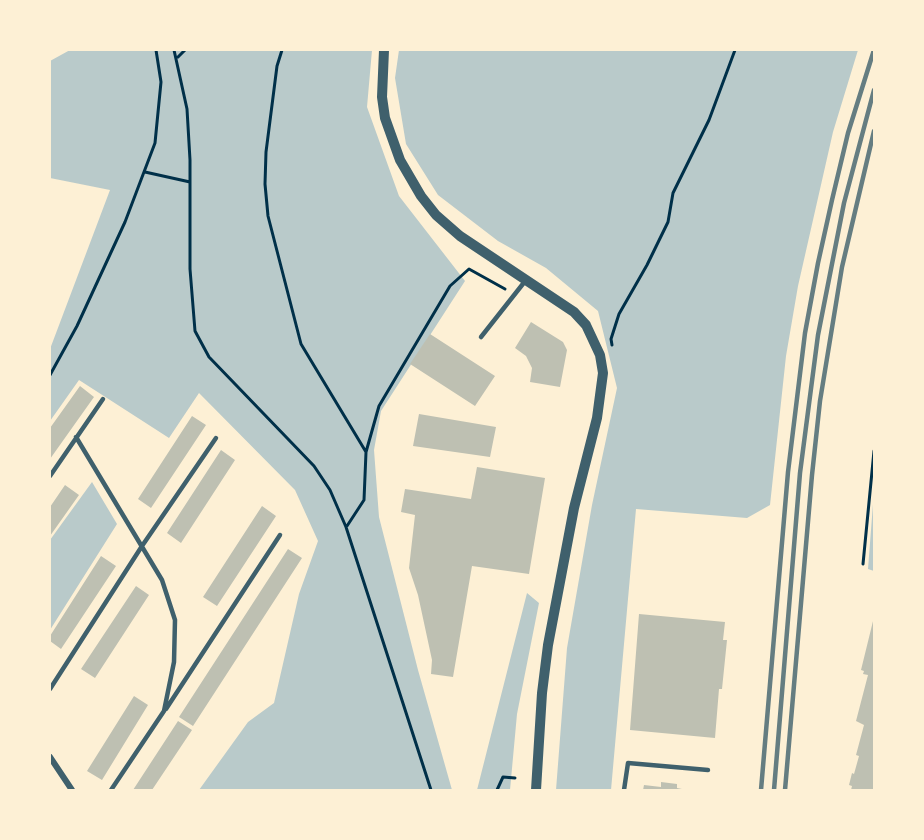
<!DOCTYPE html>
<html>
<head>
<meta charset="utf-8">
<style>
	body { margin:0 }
	#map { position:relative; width:924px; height:840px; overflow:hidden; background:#fdf0d5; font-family:"Playfair Display",serif }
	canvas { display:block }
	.frame { position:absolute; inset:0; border:51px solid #fdf0d5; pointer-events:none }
</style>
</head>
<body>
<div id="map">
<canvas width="924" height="840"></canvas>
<div class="frame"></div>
</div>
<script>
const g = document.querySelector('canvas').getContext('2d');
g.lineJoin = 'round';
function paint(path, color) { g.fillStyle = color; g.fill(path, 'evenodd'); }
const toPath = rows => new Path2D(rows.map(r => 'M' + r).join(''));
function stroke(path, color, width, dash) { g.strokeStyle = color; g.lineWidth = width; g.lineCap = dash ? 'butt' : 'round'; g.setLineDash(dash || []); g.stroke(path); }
paint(toPath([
	[70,50,372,50,367,107,399,196,465,281,381,411,374,450,379,517,418,670,452,790,199,790,248,722,274,703,299,594,318,541,295,490,199,393,169,438,79,380,50,421,50,349,110,190,50,178,50,61],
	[399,50,858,50,833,132,798,286,786,356,770,505,747,518,636,509,611,790,556,790,567,648,592,505,617,388,598,311,546,268,498,241,438,195,406,144,395,78],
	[92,482,117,524,50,630,50,540],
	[874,491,874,571,868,569],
	[527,593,539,603,517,714,510,790,477,790]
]), '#b9caca');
paint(toPath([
	[531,322,563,342,567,350,560,387,530,382,532,368,526,356,515,348],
	[430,334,495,376,475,406,410,364],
	[80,386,94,397,50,459,50,428],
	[419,414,496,427,490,457,413,446],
	[192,416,206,425,151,508,138,499],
	[221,450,235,460,181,543,167,533],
	[477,467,545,478,529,574,472,566,453,677,431,674,432,660,418,595,409,568,415,515,401,512,405,489,471,499],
	[65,485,79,495,50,536,50,507],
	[262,506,276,516,217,606,203,597],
	[288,549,302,558,193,726,179,717],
	[101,556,116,566,61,649,50,641,50,636],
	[136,586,149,595,95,678,81,669],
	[639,614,725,622,723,640,727,640,722,689,719,689,715,738,630,730],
	[874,617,874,790,851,790,852,786,849,785,852,773,854,774,859,756,856,755,864,725,856,721,868,675,863,674,864,671,861,670],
	[134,696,148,705,102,780,87,771],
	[178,721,192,730,152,790,133,790],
	[661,782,677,784,677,788,682,789,682,790,643,790,644,785,661,787]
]), '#bec0b2');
stroke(toPath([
	[174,50,187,109,190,160,190,269,195,331,209,357,314,466,330,490,346,527,431,790],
	[282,50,277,66,266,152,265,184,268,216,301,344,366,452,364,500,347,526],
	[178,57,185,50],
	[145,172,190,182],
	[612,345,611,339,619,314,647,265,668,222,673,193,709,120,735,50],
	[50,375,77,326,125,222,155,143,161,82,156,50],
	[366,452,379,406,450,286,469,269,505,289],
	[863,564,874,451],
	[497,790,503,777,515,778]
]), '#003049', 3);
stroke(toPath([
	[481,337,526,280],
	[76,437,162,580,175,620,174,662,164,711,111,790],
	[50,476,103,399],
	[50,689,142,546,216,438],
	[166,709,280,535],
	[624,790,628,763,708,770]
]), '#3f606c', 4.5);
stroke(toPath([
	[50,757,72,790]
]), '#3f606c', 6);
stroke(toPath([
	[384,50,382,97,385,118,400,160,421,196,436,215,460,236,574,312,586,325,600,355,603,373,597,418,574,508,548,645,542,693,536,790]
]), '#3f606c', 10);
stroke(toPath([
	[761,790,788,472,805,333,818,263,832,200,848,133,874,50],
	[774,790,800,473,818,335,844,203,874,90],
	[785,790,812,475,820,401,842,267,874,131]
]), '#657d81', 4.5);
</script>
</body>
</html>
